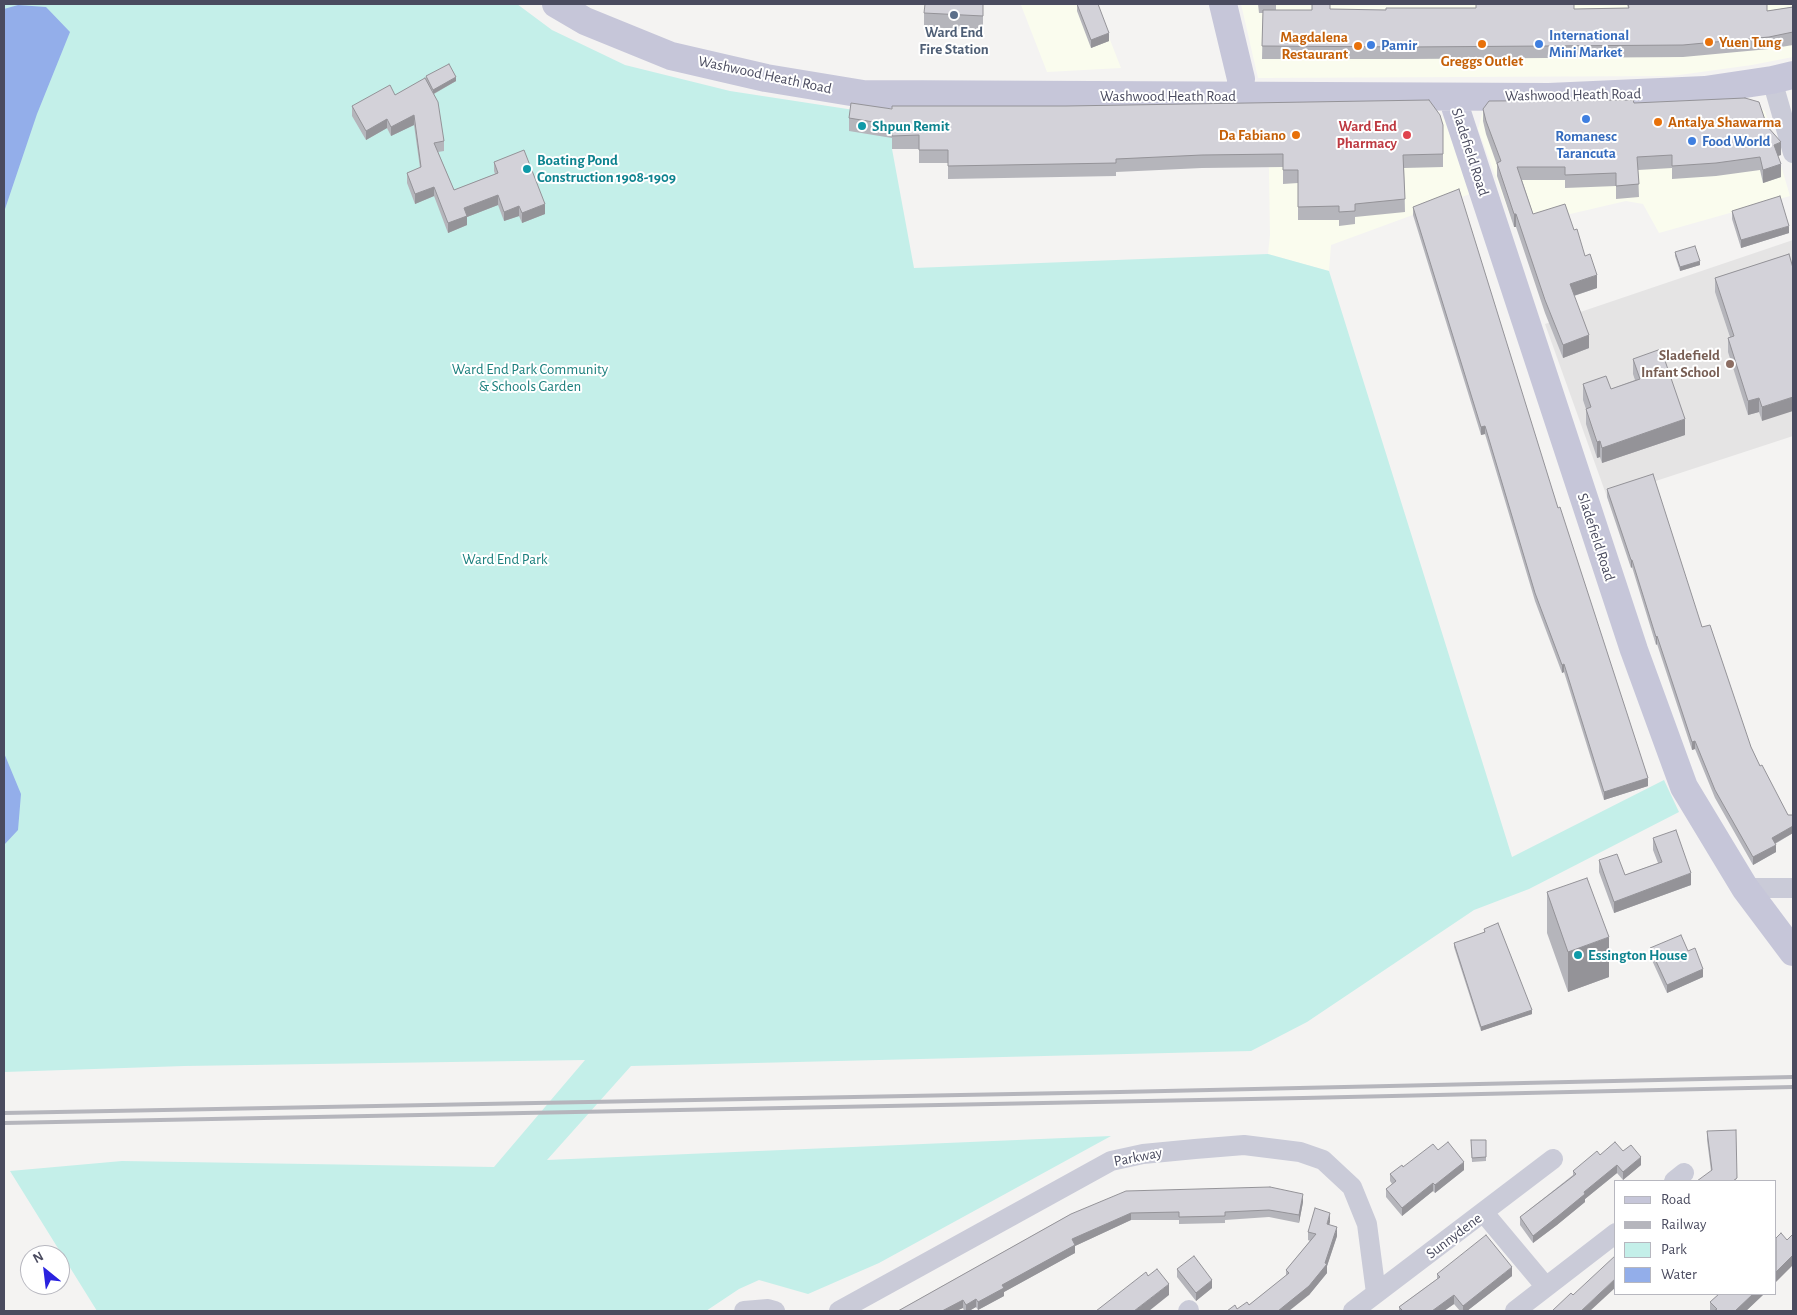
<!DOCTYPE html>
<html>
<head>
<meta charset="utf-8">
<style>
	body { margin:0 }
	#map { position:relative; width:1797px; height:1315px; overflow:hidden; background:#f4f3f2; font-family:"Alegreya Sans",sans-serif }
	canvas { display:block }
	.frame { position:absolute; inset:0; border:5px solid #4a4b5f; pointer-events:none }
	.legend { position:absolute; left:1614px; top:1180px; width:162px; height:115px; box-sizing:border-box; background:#fff; border:1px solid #b7b7bf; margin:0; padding:6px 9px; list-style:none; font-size:15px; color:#4a4b5f }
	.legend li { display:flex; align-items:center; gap:10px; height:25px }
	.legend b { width:25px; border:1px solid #b7b7bf }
	.north { position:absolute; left:20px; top:1245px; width:50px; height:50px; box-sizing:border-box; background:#fff; border:1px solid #b7b7bf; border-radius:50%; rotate:331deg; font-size:14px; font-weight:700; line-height:20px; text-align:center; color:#4a4b5f }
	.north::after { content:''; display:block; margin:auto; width:18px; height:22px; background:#2a22df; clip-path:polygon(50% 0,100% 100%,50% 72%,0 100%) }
</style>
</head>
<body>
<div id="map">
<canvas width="1797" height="1315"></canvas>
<div class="frame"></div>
<ul class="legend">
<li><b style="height:6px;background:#c6c6d9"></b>Road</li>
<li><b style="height:6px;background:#b5b5bc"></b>Railway</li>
<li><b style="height:14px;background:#c4efe9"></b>Park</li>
<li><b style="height:14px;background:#93aeea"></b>Water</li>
</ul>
<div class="north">N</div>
</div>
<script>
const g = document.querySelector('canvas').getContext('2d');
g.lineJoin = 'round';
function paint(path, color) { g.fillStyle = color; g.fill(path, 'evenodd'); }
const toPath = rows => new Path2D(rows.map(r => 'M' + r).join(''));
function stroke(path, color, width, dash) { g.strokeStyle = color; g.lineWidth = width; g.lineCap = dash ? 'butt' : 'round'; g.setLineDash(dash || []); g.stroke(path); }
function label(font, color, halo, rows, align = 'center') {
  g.font = font + ' "Alegreya Sans",sans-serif'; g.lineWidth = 4; g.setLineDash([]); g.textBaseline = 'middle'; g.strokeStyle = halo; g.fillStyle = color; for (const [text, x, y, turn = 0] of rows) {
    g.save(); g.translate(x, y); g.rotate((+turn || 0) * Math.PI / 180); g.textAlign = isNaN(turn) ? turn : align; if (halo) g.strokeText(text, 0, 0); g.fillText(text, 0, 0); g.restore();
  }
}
paint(toPath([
	[1023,4,1096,4,1121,68,1047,72,1021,5],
	[1241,4,1793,4,1793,57,1752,65,1672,76,1258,78],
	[1752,103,1765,111,1790,196,1659,233,1643,204,1626,201,1514,227,1478,129,1483,111],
	[1436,109,1445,121,1470,194,1331,245,1329,271,1268,254,1270,235,1268,113]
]), '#fafcee');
paint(toPath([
	[1793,240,1793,436,1607,497,1545,324]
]), '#e5e4e4');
paint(toPath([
	[4,4,517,4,552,30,625,65,730,91,867,112,892,119,892,149,914,268,1268,254,1329,271,1512,857,1664,780,1679,812,1529,889,1474,910,1307,1022,1251,1051,631,1066,547,1160,1111,1136,879,1263,808,1294,759,1280,739,1289,706,1311,97,1311,10,1171,122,1161,494,1167,585,1060,184,1066,4,1072]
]), '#c4efe9');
paint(toPath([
	[18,5,46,7,70,32,37,114,4,212,4,9],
	[4,753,21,794,18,830,4,845]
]), '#93aeea');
stroke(toPath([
	[1772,80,1793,153],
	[1745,888,1793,888],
	[1674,1181,1684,1173],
	[1484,1213,1546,1287,1515,1311],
	[1546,1287,1616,1233],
	[744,1311,768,1309,775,1311],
	[839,1311,1111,1161,1143,1154,1195,1149,1244,1145,1300,1152,1323,1160,1352,1187,1367,1224,1376,1293],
	[1188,1311,1189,1310],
	[1353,1311,1553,1159]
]), '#cacbd8', 20);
stroke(toPath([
	[556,4,585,21,671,56,766,78,863,94,1549,97,1705,90,1772,80,1793,75],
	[1223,4,1241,79],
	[1452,97,1634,650,1684,787,1745,888,1793,952]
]), '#c6c6d9', 28);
stroke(toPath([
	[4,1113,1120,1092,1793,1077],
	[4,1123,1303,1098,1793,1087]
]), '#b5b5bc', 4);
paint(toPath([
	[983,4,983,30,924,27,924,13],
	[1077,4,1109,41,1091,48,1077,11],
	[1258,4,1276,4,1276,10,1312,10,1330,9,1355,10,1574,9,1628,8,1627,4,1767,4,1767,11,1793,7,1793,45,1769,49,1683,57,1408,59,1262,59,1263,13,1259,13],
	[426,76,456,81,434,94,444,141,444,151,438,152,454,190,495,174,494,171,494,162,545,214,522,223,519,216,504,221,498,205,467,217,467,225,448,233,434,196,415,204,407,183,407,173,420,168,414,125,391,136,387,128,366,140,352,116,352,106,395,95,426,79],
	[1634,103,1767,126,1781,155,1778,156,1781,177,1763,183,1760,170,1716,176,1672,179,1672,168,1638,170,1639,197,1616,199,1616,186,1565,188,1565,180,1522,180,1533,214,1574,230,1597,288,1574,296,1589,348,1563,358,1545,313,1516,227,1514,227,1497,176,1497,165,1486,134,1483,121,1483,109],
	[892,109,1443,125,1443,167,1404,168,1405,212,1355,217,1355,224,1339,226,1339,220,1298,220,1298,183,1283,184,1283,167,1202,168,1116,172,1116,176,948,179,948,163,919,163,919,149,892,149,892,138,849,131,849,118],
	[1413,207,1558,508,1648,786,1604,800,1564,672,1562,673,1535,601,1485,434,1481,435,1413,215],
	[1732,211,1789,233,1741,248,1732,219],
	[1675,252,1700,265,1680,271,1675,256],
	[1789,254,1762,421,1759,412,1748,415,1728,352,1728,338,1730,337,1715,292,1715,278],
	[1633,359,1685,435,1602,463,1600,457,1597,458,1586,424,1586,409,1583,400,1583,384,1611,389,1635,380,1633,374],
	[1607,489,1702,627,1751,747,1760,766,1788,815,1793,815,1793,833,1775,844,1776,852,1753,865,1715,798,1695,749,1692,750,1657,644,1656,645,1632,567,1631,568,1607,497],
	[1653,838,1691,885,1614,913,1599,872,1599,860,1625,875,1658,863,1653,850],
	[1547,892,1609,977,1568,992,1547,933],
	[1484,929,1532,1014,1481,1031,1454,947,1454,943,1484,933],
	[1650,948,1688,951,1703,977,1667,993,1650,956],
	[1707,1131,1737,1181,1711,1171,1707,1140],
	[1471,1140,1486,1140,1486,1161,1472,1162],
	[1438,1150,1464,1170,1435,1193,1433,1191,1402,1216,1386,1197,1386,1189,1392,1184,1390,1181,1390,1174],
	[1623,1151,1641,1165,1623,1180,1617,1173,1585,1199,1585,1202,1557,1225,1533,1243,1520,1225,1520,1217,1573,1175,1573,1171,1600,1155],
	[1303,1202,1299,1223,1269,1217,1225,1220,1225,1223,1179,1224,1179,1220,1131,1220,1075,1246,1075,1253,1004,1292,1004,1296,978,1310,976,1307,969,1311,964,1311,963,1308,956,1311,898,1311,1071,1214],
	[1330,1222,1329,1224,1337,1236,1327,1266,1327,1273,1309,1295,1237,1309,1249,1305,1286,1276,1286,1270,1310,1241,1308,1240,1308,1232],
	[1177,1269,1212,1288,1196,1301,1177,1277],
	[1437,1274,1512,1276,1467,1311,1460,1311,1454,1304,1444,1311,1399,1311,1399,1307,1437,1279],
	[1719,1294,1764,1294,1746,1311,1710,1311,1710,1302]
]), '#b5b5bb');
paint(toPath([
	[1109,33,1109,41,1091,48,1091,40],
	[456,77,456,81,433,94,433,90],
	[414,115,414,125,391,136,391,127],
	[387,119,387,128,366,140,366,131],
	[1781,142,1781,155,1774,157,1774,145],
	[1781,164,1781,177,1763,183,1763,170],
	[434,187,434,196,415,204,415,194],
	[498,195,498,205,467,217,467,225,448,233,448,223,464,208],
	[545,204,545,214,522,223,522,213],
	[519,206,519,216,504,221,504,212],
	[1514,214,1516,214,1516,227,1514,227],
	[1789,226,1789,233,1741,248,1741,240],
	[1700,261,1700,265,1680,271,1680,267],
	[1597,275,1597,288,1570,297,1570,284],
	[1589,335,1589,348,1563,358,1563,345],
	[1793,397,1793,411,1762,421,1762,407],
	[1759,398,1759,412,1748,415,1748,401],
	[1685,419,1685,435,1602,463,1602,448],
	[1485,426,1485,434,1481,435,1481,427],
	[1600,441,1600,457,1597,458,1597,442],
	[1631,560,1632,560,1632,567,1631,568],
	[1657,636,1657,644,1656,645,1656,637],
	[1564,664,1564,672,1562,673,1562,665],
	[1695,741,1695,749,1692,750,1692,742],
	[1648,778,1648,786,1604,800,1604,792],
	[1793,826,1793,833,1772,845,1772,838],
	[1776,845,1776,852,1753,865,1753,857],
	[1691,873,1691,885,1614,913,1614,902],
	[1609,937,1609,977,1568,992,1568,952],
	[1703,969,1703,977,1667,993,1667,985],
	[1532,1010,1532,1014,1481,1031,1481,1027],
	[1641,1157,1641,1165,1623,1180,1623,1172],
	[1464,1162,1464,1170,1435,1193,1435,1185],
	[1617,1165,1617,1173,1585,1199,1585,1202,1557,1225,1533,1243,1533,1236,1584,1192],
	[1433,1183,1433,1191,1402,1216,1402,1208],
	[1303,1194,1303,1202,1299,1223,1299,1215],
	[1131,1213,1131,1220,1075,1246,1075,1253,1004,1292,1004,1296,978,1310,978,1302,1002,1285,1072,1239],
	[1330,1213,1330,1222,1327,1232,1327,1224],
	[1337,1227,1337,1236,1327,1266,1327,1273,1309,1295,1289,1311,1278,1311,1325,1263],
	[1793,1255,1793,1265,1776,1282,1776,1272],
	[1512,1267,1512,1276,1467,1311,1463,1311,1463,1306],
	[1616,1278,1616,1287,1590,1311,1581,1311],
	[1212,1280,1212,1288,1196,1301,1196,1293],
	[1169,1284,1169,1295,1149,1311,1134,1311],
	[1753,1294,1764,1294,1746,1311,1735,1311],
	[1454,1295,1454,1304,1444,1311,1432,1311],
	[976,1299,976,1307,969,1311,966,1311,966,1305],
	[963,1300,963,1308,956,1311,942,1311]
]), '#949398');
const building = toPath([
	[925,4,983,4,983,16,924,13,925,4],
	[1077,4,1098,4,1109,33,1091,40,1077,4],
	[1312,4,1330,4,1330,9,1386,10,1386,8,1476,8,1476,4,1574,4,1574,9,1629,8,1628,4,1767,4,1767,11,1793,7,1793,32,1769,37,1683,45,1408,47,1262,46,1263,10,1312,10,1312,4],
	[449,64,456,77,433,90,426,76,449,64],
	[425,78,438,102,444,141,434,143,454,190,498,173,494,162,524,150,545,204,522,213,519,206,504,212,498,195,464,208,467,216,448,223,434,187,415,194,407,173,421,167,414,115,391,127,387,119,366,131,352,106,390,85,395,95,425,78],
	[1745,98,1759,102,1767,126,1781,142,1774,145,1781,164,1763,170,1760,157,1716,163,1672,166,1672,155,1637,157,1639,184,1616,186,1616,173,1565,175,1565,167,1517,167,1533,214,1565,204,1574,230,1577,229,1585,256,1590,254,1597,275,1570,284,1589,335,1563,345,1545,300,1516,214,1514,214,1497,163,1501,161,1486,121,1483,109,1489,101,1633,100,1634,103,1745,98],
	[1429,100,1440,115,1443,125,1443,154,1403,155,1405,199,1355,204,1355,211,1339,212,1339,206,1298,207,1298,170,1283,170,1283,154,1202,155,1116,159,1116,163,948,166,948,150,919,150,919,135,892,136,892,125,849,118,851,103,892,109,892,106,1066,106,1429,100],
	[1459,189,1558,508,1560,507,1648,778,1604,792,1564,664,1562,665,1535,593,1485,426,1481,427,1413,207,1459,189],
	[1780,196,1789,226,1741,240,1732,211,1780,196],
	[1695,246,1700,261,1680,267,1675,252,1695,246],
	[1789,254,1793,268,1793,397,1762,407,1759,398,1748,401,1728,338,1734,336,1715,278,1789,254],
	[1661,349,1685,419,1602,448,1600,441,1597,442,1586,409,1591,407,1583,384,1606,376,1611,389,1640,379,1633,359,1661,349],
	[1653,474,1702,627,1710,625,1751,747,1760,766,1762,765,1788,815,1793,815,1793,826,1772,838,1776,845,1753,857,1715,790,1695,741,1692,742,1657,636,1656,637,1632,560,1631,560,1607,489,1653,474],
	[1676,830,1691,873,1614,902,1599,860,1617,854,1625,875,1662,862,1653,838,1676,830],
	[1587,878,1609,937,1568,952,1547,892,1587,878],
	[1498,923,1532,1010,1481,1027,1454,943,1485,932,1484,929,1498,923],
	[1681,935,1688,951,1695,948,1703,969,1667,985,1650,948,1681,935],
	[1736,1130,1737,1178,1733,1181,1697,1181,1712,1170,1707,1131,1736,1130],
	[1471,1140,1486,1140,1486,1157,1472,1158,1471,1140],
	[1448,1142,1464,1162,1435,1185,1433,1183,1402,1208,1386,1189,1396,1181,1390,1174,1402,1165,1403,1167,1433,1144,1438,1150,1448,1142],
	[1615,1142,1623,1151,1631,1145,1641,1157,1623,1172,1617,1165,1584,1192,1585,1194,1557,1217,1533,1236,1520,1217,1576,1174,1573,1171,1597,1151,1600,1155,1615,1142],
	[1270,1187,1303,1194,1299,1215,1269,1210,1225,1212,1225,1216,1179,1217,1179,1212,1131,1213,1072,1239,1075,1245,1002,1285,1004,1288,978,1302,976,1299,966,1305,963,1300,942,1311,898,1311,1071,1214,1126,1191,1270,1187],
	[1315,1208,1330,1213,1327,1224,1337,1227,1325,1263,1327,1264,1309,1286,1278,1311,1227,1311,1235,1305,1237,1309,1247,1302,1249,1305,1289,1273,1286,1270,1316,1234,1308,1232,1315,1208],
	[1781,1233,1787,1240,1793,1234,1793,1255,1776,1272,1776,1238,1781,1233],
	[1486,1235,1512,1267,1463,1306,1454,1295,1432,1311,1401,1311,1402,1310,1399,1307,1440,1277,1437,1274,1486,1235],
	[1616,1255,1616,1278,1581,1311,1552,1311,1571,1293,1573,1295,1616,1255],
	[1194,1256,1212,1280,1196,1293,1177,1269,1194,1256],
	[1157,1269,1169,1284,1134,1311,1096,1311,1146,1272,1148,1276,1157,1269],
	[1719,1294,1753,1294,1735,1311,1714,1311,1717,1309,1710,1302,1719,1294]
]);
paint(building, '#d3d2d9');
stroke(building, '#949398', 1);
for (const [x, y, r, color] of [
	[954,15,5,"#5c6f8a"],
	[1709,42,5,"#e8710a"],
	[1482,44,5,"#e8710a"],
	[1539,44,5,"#3f7fe0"],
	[1371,45,5,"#3f7fe0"],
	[1358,46,5,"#e8710a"],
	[1586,119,5,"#3f7fe0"],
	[1658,122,5,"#e8710a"],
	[862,126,5,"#0f9aa8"],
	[1296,135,5,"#e8710a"],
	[1407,135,5,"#e0444e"],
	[1692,141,5,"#3f7fe0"],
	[527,169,5,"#0f9aa8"],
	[1730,364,5,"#8d6e63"],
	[1578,955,5,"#0f9aa8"]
]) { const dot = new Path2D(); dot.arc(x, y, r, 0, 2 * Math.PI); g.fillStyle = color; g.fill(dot); stroke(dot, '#fff', 2); }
label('bold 15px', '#4e5e75', '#fff', [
	["Ward End",954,32],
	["Fire Station",954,49]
]);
label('bold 15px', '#366cbe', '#fff', [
	["International",1549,35],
	["Mini Market",1549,52],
	["Pamir",1381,45],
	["Romanesc",1586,136,"center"],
	["Tarancuta",1586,153,"center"],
	["Food World",1702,141]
], 'left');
label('bold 15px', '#c56008', '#fff', [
	["Magdalena",1348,37],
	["Restaurant",1348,54],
	["Yuen Tung",1719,42,"left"],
	["Greggs Outlet",1482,61,"center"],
	["Antalya Shawarma",1668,122,"left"],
	["Da Fabiano",1286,135]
], 'right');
label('15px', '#4a4b5f', '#fff', [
	["Washwood Heath Road",765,75,12],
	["Washwood Heath Road",1573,95,-1],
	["Washwood Heath Road",1168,96],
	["Sladefield Road",1470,152,72],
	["Sladefield Road",1596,537,72],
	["Parkway",1138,1157,-11],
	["Sunnydene",1454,1236,-37]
]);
label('bold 15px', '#0d838f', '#fff', [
	["Shpun Remit",872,126],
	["Boating Pond",537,160],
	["Construction 1908-1909",537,177],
	["Essington House",1588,955]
], 'left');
label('bold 15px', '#be3a42', '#fff', [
	["Ward End",1397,126],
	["Pharmacy",1397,143]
], 'right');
label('bold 15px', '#785e54', '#fff', [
	["Sladefield",1720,355],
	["Infant School",1720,372]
], 'right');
label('15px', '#1c807e', '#fff', [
	["Ward End Park Community",530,369],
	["& Schools Garden",530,386],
	["Ward End Park",505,559]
]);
</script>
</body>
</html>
